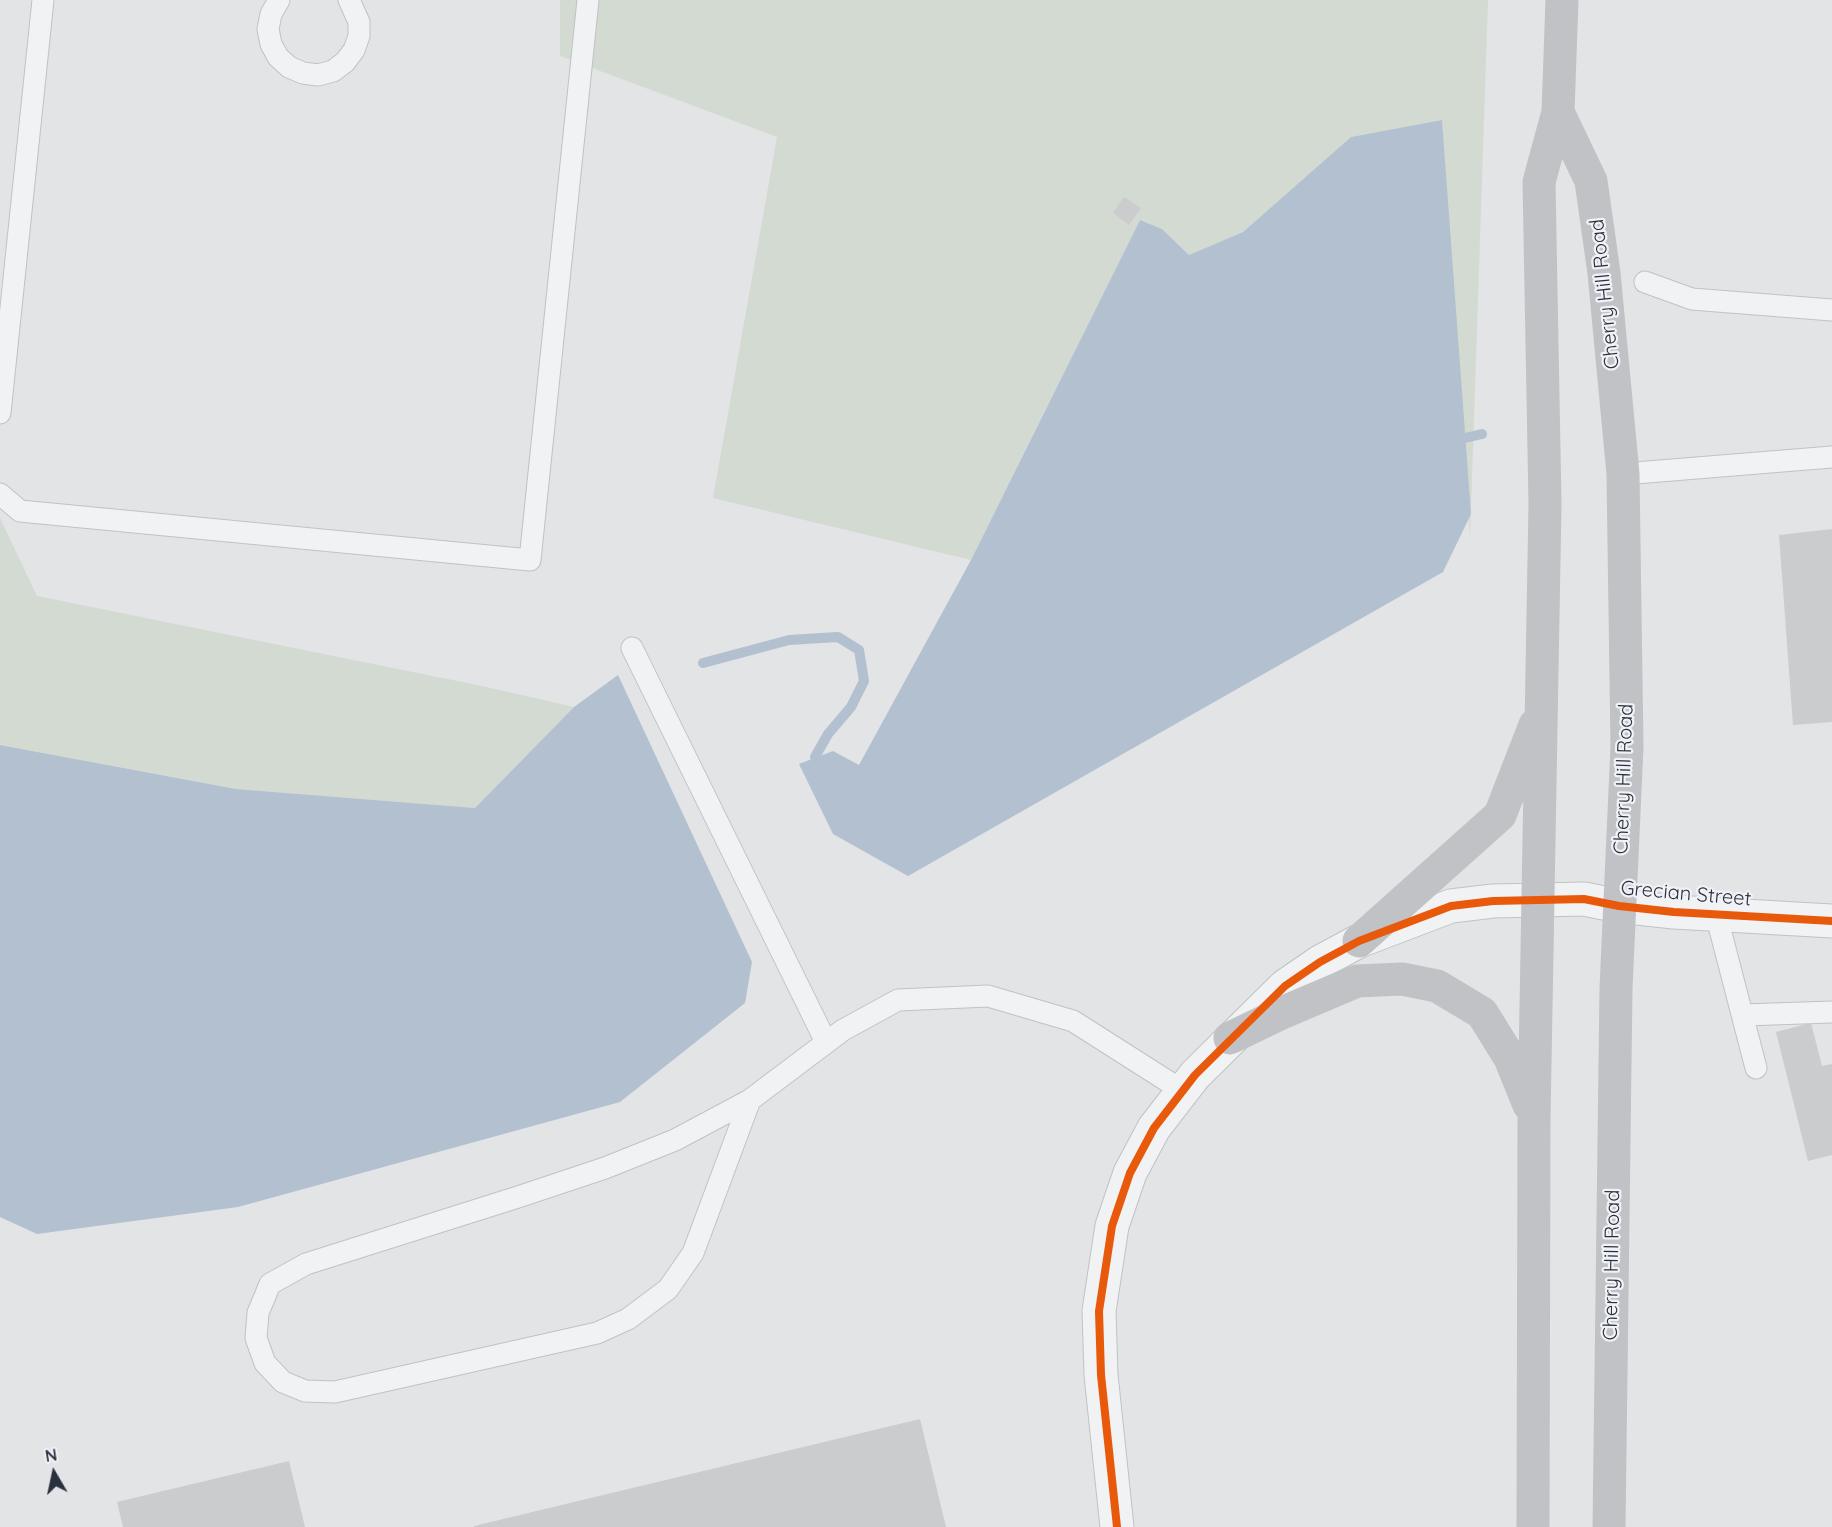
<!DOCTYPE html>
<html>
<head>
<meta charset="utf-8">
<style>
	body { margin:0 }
	#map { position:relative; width:1832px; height:1527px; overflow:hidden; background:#e2e4e6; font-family:Quicksand,sans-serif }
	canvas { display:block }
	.north { position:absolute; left:24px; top:1443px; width:60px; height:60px; -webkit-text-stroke:4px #f0f2f6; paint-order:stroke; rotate:351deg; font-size:16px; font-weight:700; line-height:24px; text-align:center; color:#2a313e }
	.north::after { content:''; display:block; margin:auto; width:21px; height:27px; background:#2a313e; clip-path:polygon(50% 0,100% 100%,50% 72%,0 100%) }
</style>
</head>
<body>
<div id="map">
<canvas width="1832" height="1527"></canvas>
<div class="north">N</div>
</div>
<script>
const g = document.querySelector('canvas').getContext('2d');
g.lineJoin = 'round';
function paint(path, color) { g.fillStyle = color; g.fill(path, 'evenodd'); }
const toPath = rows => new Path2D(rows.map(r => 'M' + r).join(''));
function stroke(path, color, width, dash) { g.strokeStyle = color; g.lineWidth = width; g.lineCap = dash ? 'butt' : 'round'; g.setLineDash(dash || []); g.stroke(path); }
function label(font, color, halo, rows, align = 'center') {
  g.font = font + ' Quicksand,sans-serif'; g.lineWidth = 4.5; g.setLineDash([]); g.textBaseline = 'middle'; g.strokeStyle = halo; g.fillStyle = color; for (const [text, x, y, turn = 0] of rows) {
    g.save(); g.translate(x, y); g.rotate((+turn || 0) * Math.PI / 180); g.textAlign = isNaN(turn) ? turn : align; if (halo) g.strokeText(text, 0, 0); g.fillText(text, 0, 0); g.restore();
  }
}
paint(toPath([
	[560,0,1488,0,1470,537,1442,120,1351,137,1243,232,1189,255,1162,229,1140,220,971,560,713,498,777,137,560,56],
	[0,518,37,596,482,686,574,707,475,808,236,789,0,745]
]), '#d3dad2');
paint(toPath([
	[1442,120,1471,514,1443,572,908,876,833,834,799,764,833,751,859,765,971,560,1140,220,1162,229,1189,255,1243,232,1351,137],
	[618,675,752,962,745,1003,620,1102,238,1207,37,1234,0,1217,0,745,236,789,475,808,574,707]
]), '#b2c0cf');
stroke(toPath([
	[1452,441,1482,434],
	[703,663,789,640,838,637,859,650,864,681,851,707,828,734,815,757,823,767]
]), '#b2c0cf', 10);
paint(toPath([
	[1124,197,1141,208,1129,225,1113,213],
	[1832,529,1832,722,1793,725,1779,535],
	[1811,1023,1822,1066,1832,1064,1832,1155,1808,1161,1776,1032],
	[920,1419,946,1527,474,1527,474,1526],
	[289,1461,305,1527,123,1527,117,1502]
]), '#caccce');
const lane = toPath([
	[279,0,271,14,268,29,271,44,278,57,289,67,303,73,318,75,333,71,345,62,354,50,359,36,359,22,349,0],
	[1645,282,1692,299,1832,310],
	[0,413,43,0],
	[1623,474,1832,457],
	[0,494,20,511,530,560,588,0],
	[632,648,826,1042],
	[1716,914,1756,1068],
	[1743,1015,1832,1012],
	[750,1100,693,1253,668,1289,628,1319,597,1333,335,1392,305,1391,283,1382,265,1363,256,1338,258,1313,270,1284,306,1264,518,1197,605,1168,675,1140,750,1100,843,1030,898,1000,988,996,1073,1021,1183,1091]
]);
const street = toPath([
	[1117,1527,1101,1375,1099,1311,1112,1226,1130,1173,1154,1128,1195,1075,1285,986,1320,962,1359,941,1451,906,1493,901,1584,899,1619,906,1674,912,1832,921]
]);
stroke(lane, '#c0c2c4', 23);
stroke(street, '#c0c2c4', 35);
stroke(lane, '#f1f2f4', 21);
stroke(street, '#f1f2f4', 33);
stroke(toPath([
	[1558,112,1591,181,1604,273,1623,474,1627,747,1616,988,1609,1527],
	[1359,941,1500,815,1535,725],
	[1230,1038,1284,1012,1357,981,1402,979,1437,986,1482,1013,1510,1058,1529,1105],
	[1533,1527,1534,1119,1545,504,1539,182,1558,112,1562,0]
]), '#c0c2c5', 33);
stroke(toPath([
	[1117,1527,1101,1375,1099,1311,1112,1226,1130,1173,1154,1128,1195,1075,1285,986,1320,962,1359,941,1451,906,1493,901,1584,899,1619,906,1674,912,1832,921]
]), '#e8590c', 8);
label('20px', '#2a313e', '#f0f2f6', [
	["Cherry Hill Road",1605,294,-96],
	["Cherry Hill Road",1624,779,-88],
	["Grecian Street",1686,894,5],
	["Cherry Hill Road",1612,1265,-89]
]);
</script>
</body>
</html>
